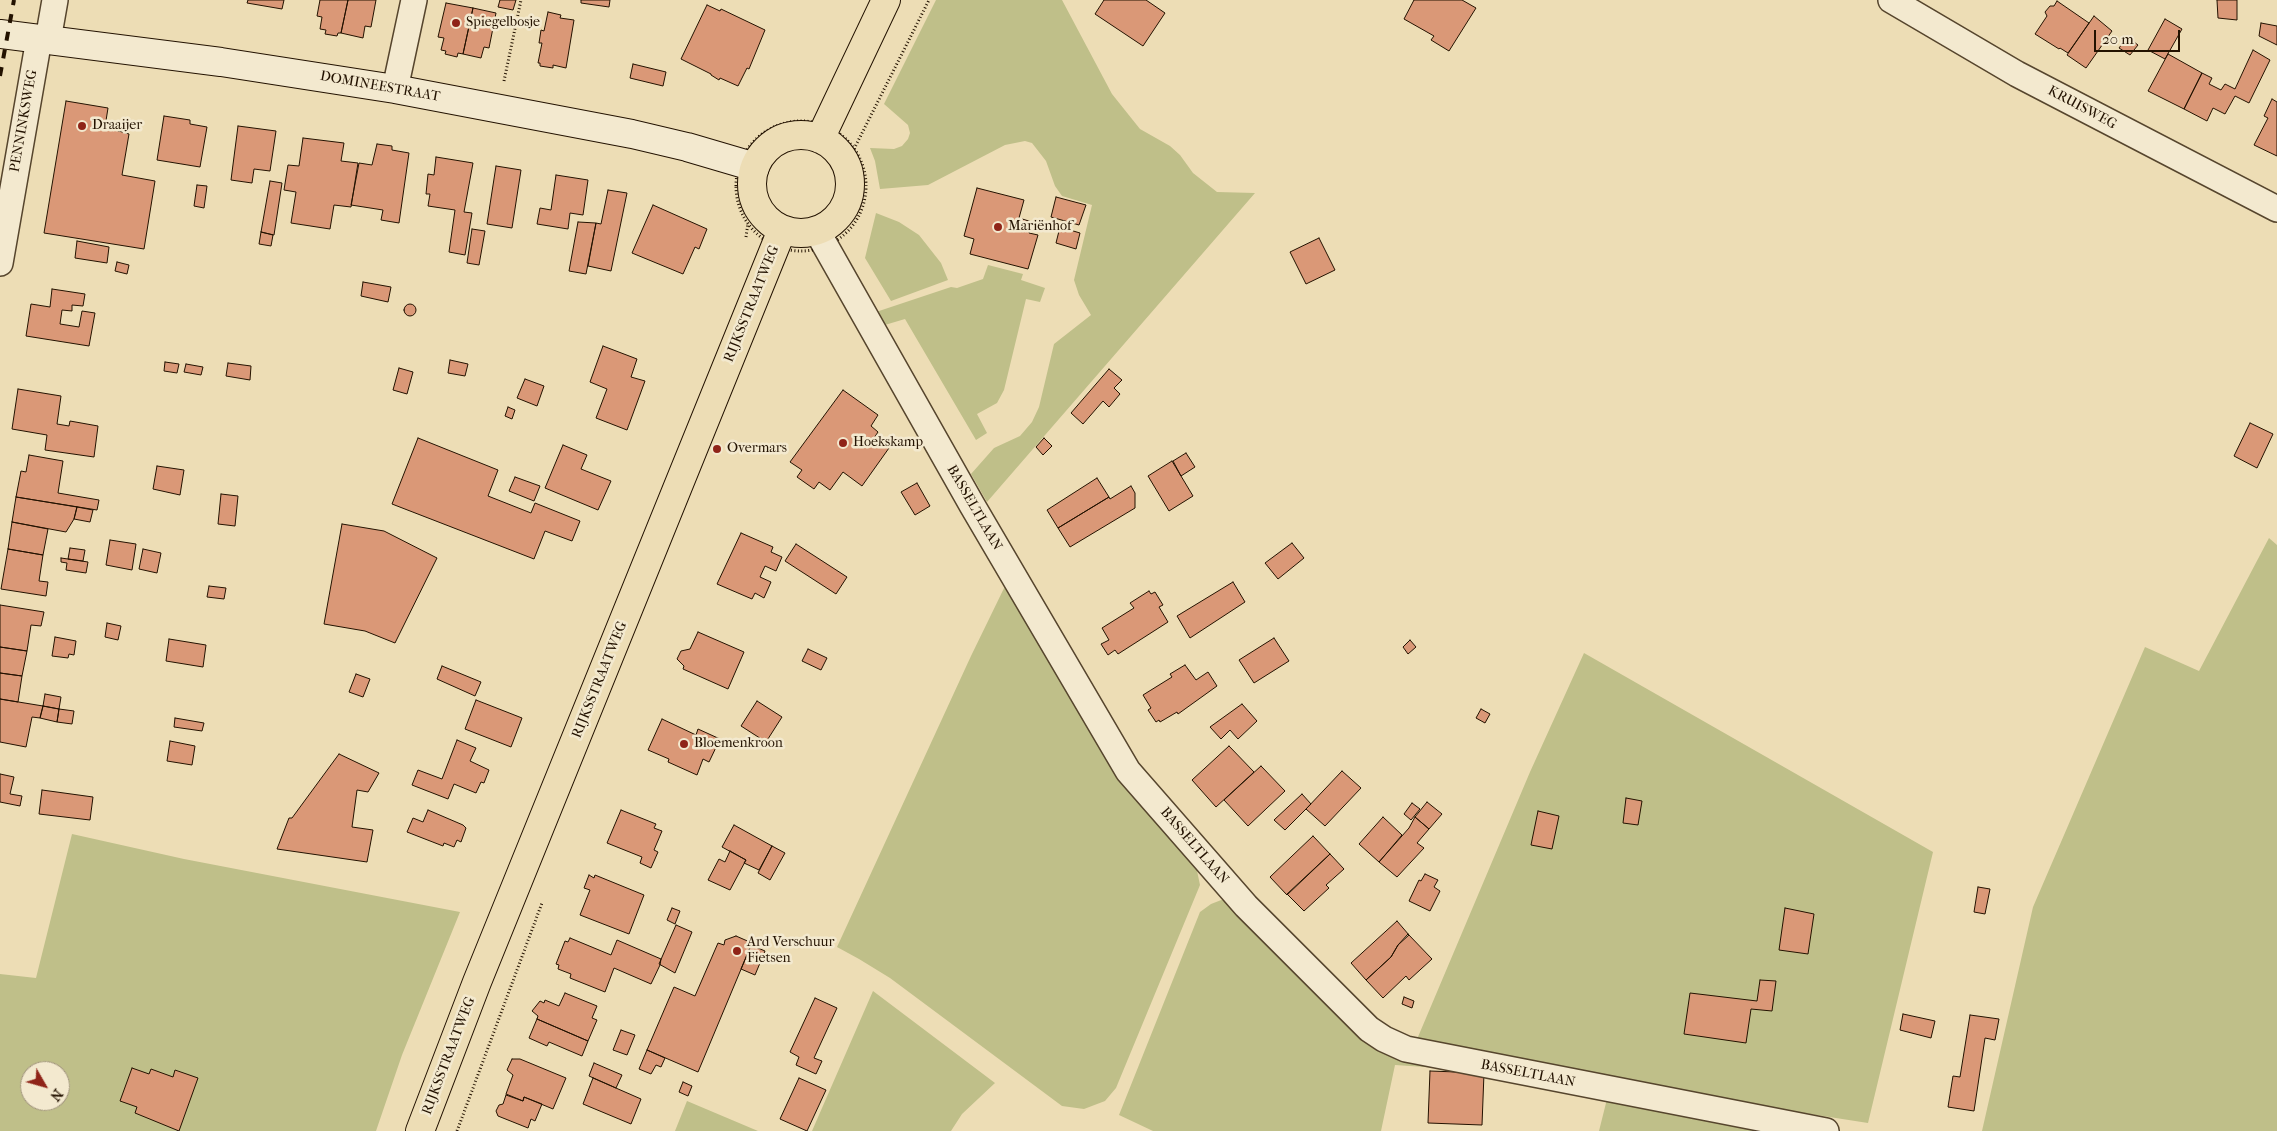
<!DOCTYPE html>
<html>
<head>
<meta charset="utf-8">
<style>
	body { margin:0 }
	#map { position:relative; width:2277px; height:1131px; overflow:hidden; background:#edddb5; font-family:"IM FELL French Canon",serif }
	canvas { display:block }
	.north { position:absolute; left:20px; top:1061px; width:50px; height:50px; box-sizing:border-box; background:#f3e9cf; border:1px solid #a0937c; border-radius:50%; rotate:128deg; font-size:14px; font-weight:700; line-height:20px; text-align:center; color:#231200 }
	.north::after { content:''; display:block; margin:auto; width:18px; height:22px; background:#8f2418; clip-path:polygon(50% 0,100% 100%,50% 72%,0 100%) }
	.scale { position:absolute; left:2094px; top:30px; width:86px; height:22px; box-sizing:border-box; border:2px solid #231200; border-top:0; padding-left:6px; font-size:15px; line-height:18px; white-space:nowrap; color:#231200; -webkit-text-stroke:4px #f3e9cf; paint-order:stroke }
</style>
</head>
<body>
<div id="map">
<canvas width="2277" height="1131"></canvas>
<div class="north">N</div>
<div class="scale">20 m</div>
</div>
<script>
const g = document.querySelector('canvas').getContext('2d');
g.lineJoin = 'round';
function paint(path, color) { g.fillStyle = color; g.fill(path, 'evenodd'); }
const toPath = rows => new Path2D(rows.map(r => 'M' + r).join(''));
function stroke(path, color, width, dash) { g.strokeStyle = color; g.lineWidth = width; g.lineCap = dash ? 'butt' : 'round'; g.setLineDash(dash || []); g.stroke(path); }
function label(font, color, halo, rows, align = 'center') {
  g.font = font + ' "IM FELL French Canon",serif'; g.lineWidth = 5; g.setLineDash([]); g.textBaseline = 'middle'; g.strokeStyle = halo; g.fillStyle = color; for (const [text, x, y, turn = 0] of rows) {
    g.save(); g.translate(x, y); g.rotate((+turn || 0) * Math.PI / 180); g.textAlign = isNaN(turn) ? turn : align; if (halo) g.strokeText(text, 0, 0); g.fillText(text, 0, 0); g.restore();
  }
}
paint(toPath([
	[936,0,1062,0,1112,94,1140,129,1170,146,1180,155,1193,173,1217,192,1255,193,987,502,971,474,994,448,1020,436,1032,422,1039,407,1054,344,1091,315,1079,295,1074,280,1092,205,1062,196,1055,186,1046,161,1032,143,1025,141,1005,145,928,185,880,189,875,161,870,148,894,149,902,146,908,139,910,133,908,125,884,104],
	[876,213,899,222,919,235,941,263,948,280,891,301,865,258],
	[988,265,1023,274,1021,280,1045,288,1040,302,1026,299,1004,390,997,403,977,414,987,433,976,440,905,319,878,327,870,314,951,287,957,288,983,279],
	[2269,538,2277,545,2277,1131,1982,1131,2033,907,2145,647,2199,671],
	[1008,580,1196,866,1200,885,1116,1088,1105,1101,1084,1109,1062,1106,890,978,859,959,837,947,971,656],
	[1584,653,1933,852,1868,1123,1611,1083,1415,1044,1530,772],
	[72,834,184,859,460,912,402,1055,376,1131,0,1131,0,974,36,978],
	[30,1071,60,1071,60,1101,30,1101],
	[1229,897,1363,1035,1485,1071,1395,1065,1381,1131,1153,1131,1119,1115,1200,912,1211,904],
	[873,991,995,1083,962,1114,951,1131,812,1131],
	[1607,1099,1817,1131,1599,1131],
	[687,1101,758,1131,675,1131]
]), '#bfbf89');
const building = toPath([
	[248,0,284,0,282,9,247,3,248,0],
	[320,0,348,0,341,33,338,33,337,36,325,34,326,30,320,29,322,17,317,16,320,0],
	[348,0,376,0,371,27,365,26,363,38,341,33,348,0],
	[500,0,516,0,513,10,498,7,500,0],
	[581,0,610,0,609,7,581,3,581,0],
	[1104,0,1146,0,1165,13,1143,46,1095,14,1104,0],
	[1414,0,1462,0,1476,8,1449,51,1431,40,1434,36,1404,19,1414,0],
	[2217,0,2237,0,2237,20,2218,18,2217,0],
	[2057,1,2089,23,2068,53,2060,48,2059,49,2035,34,2047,16,2045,12,2050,6,2054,6,2057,1],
	[446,3,473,8,463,54,458,53,457,57,445,54,446,51,441,50,444,38,438,37,446,3],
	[707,5,720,11,721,9,765,30,749,69,747,68,738,86,720,78,719,80,711,75,711,74,681,59,707,5],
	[473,8,496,13,489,48,484,47,481,58,463,54,473,8],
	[548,12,561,15,560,18,574,20,566,68,553,65,553,68,540,66,540,63,538,63,542,43,539,43,541,30,544,31,548,12],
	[2094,16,2112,31,2086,68,2067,55,2094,16],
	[2165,19,2182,29,2165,59,2148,50,2165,19],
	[2261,23,2277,26,2277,45,2259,36,2261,23],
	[2127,37,2138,45,2130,55,2119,48,2127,37],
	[2253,50,2270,60,2249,103,2235,96,2225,114,2213,108,2207,121,2184,109,2202,73,2212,78,2209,84,2221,90,2225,84,2235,89,2253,50],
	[2168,54,2202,73,2184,109,2148,91,2168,54],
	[633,64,666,72,663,86,630,78,633,64],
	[2272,99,2277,102,2277,156,2254,145,2268,118,2264,116,2272,99],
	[66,101,108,108,105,127,129,134,122,175,155,181,144,249,44,233,66,101],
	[164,116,190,120,190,124,207,127,200,167,157,160,164,116],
	[238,126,276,131,270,171,254,169,252,183,231,180,238,126],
	[303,138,344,143,341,161,358,163,351,207,334,205,330,229,291,223,296,192,284,190,288,165,299,166,303,138],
	[377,144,392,146,392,150,409,153,399,223,381,220,383,210,351,205,359,163,372,165,377,144],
	[436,157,473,163,464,212,472,213,465,255,449,252,455,210,428,206,430,194,426,194,428,174,434,175,436,157],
	[496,166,521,170,512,228,487,224,496,166],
	[556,175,588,180,583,215,570,213,568,229,537,224,540,208,551,210,556,175],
	[270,181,282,183,274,235,261,232,270,181],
	[197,185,207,186,204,208,194,206,197,185],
	[977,188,1024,200,1019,218,1032,222,1029,233,1038,235,1028,269,970,254,974,239,964,236,977,188],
	[608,190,627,193,611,271,588,266,596,223,601,224,608,190],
	[1056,197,1086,205,1079,225,1051,217,1056,197],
	[653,205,707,229,699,249,695,247,683,274,632,253,653,205],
	[578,222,596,223,586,274,569,271,578,222],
	[1060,227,1080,233,1076,249,1056,243,1060,227],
	[472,229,485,231,479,265,467,263,472,229],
	[261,232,273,235,271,246,259,244,261,232],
	[1319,238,1335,270,1306,284,1290,252,1319,238],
	[77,241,109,247,107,263,75,258,77,241],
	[117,262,129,265,127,274,115,271,117,262],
	[363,282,391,287,388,302,361,296,363,282],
	[52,289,85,294,83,306,72,305,72,311,62,310,60,324,79,327,82,311,95,313,89,346,26,336,31,304,50,307,52,289],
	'404 310a6 6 0 1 1 12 0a6 6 0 1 1-12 0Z',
	[603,346,637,359,631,377,645,381,627,430,596,418,607,389,590,382,603,346],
	[450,360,468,364,465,376,448,373,450,360],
	[165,362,179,364,177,373,164,371,165,362],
	[228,363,251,366,250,380,226,376,228,363],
	[186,364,203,367,201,375,184,372,186,364],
	[399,368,413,372,407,394,393,390,399,368],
	[1109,369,1122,380,1114,388,1120,394,1109,407,1103,401,1083,424,1071,413,1109,369],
	[525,379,544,386,537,406,517,398,525,379],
	[18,389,61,396,57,424,69,426,70,421,98,426,94,457,45,450,47,435,12,429,18,389],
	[843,390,878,415,871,426,878,432,874,438,889,448,862,486,843,472,830,490,819,482,814,489,797,477,802,470,790,462,843,390],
	[508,407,515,410,512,419,505,416,508,407],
	[2250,423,2273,434,2257,468,2234,456,2250,423],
	[418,438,498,470,488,496,531,513,535,503,580,521,572,541,545,531,534,559,392,504,418,438],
	[1044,438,1052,446,1043,455,1036,447,1044,438],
	[563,445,587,455,581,469,611,481,598,510,545,488,563,445],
	[1186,453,1195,467,1181,476,1173,461,1186,453],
	[29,455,63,461,58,493,99,500,97,510,16,497,21,471,26,472,29,455],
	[1172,461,1193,496,1169,511,1148,476,1172,461],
	[157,466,184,470,180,495,153,489,157,466],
	[515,477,540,486,534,501,509,491,515,477],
	[1097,478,1109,497,1058,528,1047,510,1097,478],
	[917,483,930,506,915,515,901,492,917,483],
	[1131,486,1135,493,1135,508,1070,547,1058,528,1109,497,1110,499,1131,486],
	[221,494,238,496,235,526,218,524,221,494],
	[16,497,77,507,74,519,66,532,12,522,16,497],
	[77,507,93,510,90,522,74,519,77,507],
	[12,522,48,529,43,555,8,549,12,522],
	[342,524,384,531,437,558,395,643,365,631,324,624,342,524],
	[741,533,773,547,771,552,782,557,776,571,765,566,760,577,771,582,764,598,755,593,752,599,717,584,741,533],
	[110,540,136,544,132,570,106,565,110,540],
	[1292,543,1304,558,1278,579,1265,563,1292,543],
	[796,544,847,577,836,594,785,561,796,544],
	[70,548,85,550,83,561,68,559,70,548],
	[8,549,43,555,39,581,48,582,46,596,1,589,8,549],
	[143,549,161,553,157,573,139,569,143,549],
	[61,558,88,562,86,573,66,570,67,563,61,562,61,558],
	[1233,582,1245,602,1190,638,1177,616,1233,582],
	[209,586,226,588,224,599,207,597,209,586],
	[1149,591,1151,594,1155,592,1163,605,1159,607,1168,622,1118,654,1115,650,1108,655,1101,644,1109,640,1102,628,1134,608,1130,603,1149,591],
	[0,605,44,612,41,626,31,625,27,651,0,647,0,605],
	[107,623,121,626,118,640,105,637,107,623],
	[698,632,744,652,728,689,683,669,684,666,677,659,681,651,690,649,698,632],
	[55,637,76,641,74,655,69,654,68,658,52,656,55,637],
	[1274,638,1289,661,1254,683,1239,660,1274,638],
	[169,639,206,645,203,667,166,661,169,639],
	[1410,640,1416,647,1408,654,1403,647,1410,640],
	[0,647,27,651,22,676,0,673,0,647],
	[808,649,827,658,821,670,802,661,808,649],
	[1185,665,1196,680,1208,672,1217,686,1178,714,1177,712,1160,722,1159,720,1156,722,1148,710,1151,708,1143,695,1172,677,1170,674,1185,665],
	[442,666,481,682,475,696,437,679,442,666],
	[0,673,22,676,18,702,0,699,0,673],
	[356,674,370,679,363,697,349,692,356,674],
	[45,694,61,697,59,709,43,706,45,694],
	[0,699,43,706,40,718,32,717,26,747,0,742,0,699],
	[476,700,522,718,511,747,465,729,476,700],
	[757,701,782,717,766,742,741,726,757,701],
	[1242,704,1257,721,1238,739,1230,730,1221,739,1210,727,1242,704],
	[43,706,59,709,57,722,40,718,43,706],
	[59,709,74,711,72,724,57,722,59,709],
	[1481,709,1490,714,1485,723,1476,718,1481,709],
	[175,718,204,723,202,731,174,727,175,718],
	[662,719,696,735,698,729,720,739,709,762,703,759,697,775,668,762,669,759,648,750,662,719],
	[457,740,476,748,470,761,489,770,484,783,481,782,476,793,454,784,448,799,412,785,418,770,442,779,457,740],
	[170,741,195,746,192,765,167,761,170,741],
	[1229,746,1254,772,1216,807,1192,780,1229,746],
	[339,754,379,773,368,792,357,790,352,827,373,830,367,862,277,849,289,818,292,818,339,754],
	[1261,766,1285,791,1248,826,1224,800,1261,766],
	[1342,771,1361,788,1325,826,1306,809,1342,771],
	[0,774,14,777,10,794,22,796,20,806,0,802,0,774],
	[42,790,93,797,90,820,39,814,42,790],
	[1302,794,1311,804,1285,830,1274,820,1302,794],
	[1626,798,1642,801,1638,825,1623,823,1626,798],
	[1427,802,1442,814,1429,829,1415,817,1427,802],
	[1412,803,1420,809,1411,820,1404,814,1412,803],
	[428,810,463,825,466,828,461,842,457,840,454,847,444,843,443,846,407,832,413,818,423,822,428,810],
	[621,810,656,824,654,828,662,831,654,850,658,852,651,868,640,863,642,857,607,843,621,810],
	[1538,811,1559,816,1552,849,1531,845,1538,811],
	[1383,817,1402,835,1379,862,1359,844,1383,817],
	[1415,817,1429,829,1417,843,1424,848,1397,877,1379,862,1409,828,1415,817],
	[734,825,772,846,759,870,744,863,746,860,722,847,734,825],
	[1313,836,1330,854,1287,895,1270,877,1313,836],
	[772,846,785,853,770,880,758,873,772,846],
	[730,851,746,860,730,890,708,880,719,859,725,862,730,851],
	[1330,854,1344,869,1326,885,1329,888,1304,911,1287,894,1330,854],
	[1425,874,1438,880,1434,887,1440,891,1430,911,1409,901,1419,880,1421,881,1425,874],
	[589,875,594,878,595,875,644,895,629,934,580,915,590,890,584,888,589,875],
	[1978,887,1990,889,1985,914,1974,912,1978,887],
	[672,908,680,911,675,924,667,920,672,908],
	[1785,908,1814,914,1808,954,1779,950,1785,908],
	[1397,921,1409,935,1398,945,1391,957,1366,980,1351,963,1397,921],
	[676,925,692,932,675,973,659,964,676,925],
	[1408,934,1432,959,1409,980,1406,976,1383,998,1366,980,1391,957,1398,945,1408,934],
	[736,936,752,943,698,1072,647,1050,674,987,695,996,718,943,724,945,725,940,736,936],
	[570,938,611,955,617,940,661,959,660,965,651,984,614,968,605,992,570,978,571,974,558,969,559,965,556,964,565,941,568,942,570,938],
	[751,945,765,951,755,975,741,969,751,945],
	[1760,980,1776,981,1772,1011,1751,1009,1746,1043,1684,1034,1690,993,1757,1001,1760,980],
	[565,993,597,1006,592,1018,597,1020,588,1041,537,1019,538,1016,532,1011,540,1001,544,1003,545,1000,559,1006,565,993],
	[1404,997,1414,1001,1412,1008,1402,1004,1404,997],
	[815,998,837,1008,814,1058,822,1061,816,1074,796,1065,799,1057,790,1052,815,998],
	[1903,1014,1935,1021,1931,1038,1900,1030,1903,1014],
	[1970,1015,1999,1019,1995,1040,1985,1038,1974,1111,1948,1107,1953,1076,1960,1077,1970,1015],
	[537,1019,588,1041,582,1056,549,1042,547,1046,529,1038,537,1019],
	[621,1030,635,1035,627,1055,613,1050,621,1030],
	[647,1050,665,1058,661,1067,656,1065,651,1074,639,1069,647,1050],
	[512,1059,520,1059,566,1078,553,1109,524,1097,523,1101,506,1094,513,1075,507,1070,512,1059],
	[594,1063,622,1075,616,1088,589,1076,594,1063],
	[132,1068,149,1074,151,1069,173,1077,175,1070,198,1078,179,1131,135,1113,137,1107,120,1101,132,1068],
	[1430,1071,1484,1073,1482,1125,1428,1123,1430,1071],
	[593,1078,641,1099,631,1124,583,1104,593,1078],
	[799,1078,826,1090,807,1131,780,1119,799,1078],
	[683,1082,692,1086,688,1096,679,1092,683,1082],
	[506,1095,523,1101,524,1097,542,1104,535,1121,531,1119,528,1128,498,1116,496,1111,499,1105,503,1104,506,1095]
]);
paint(building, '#da9877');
stroke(building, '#231200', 1);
const minor = toPath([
	[1891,0,2017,74,2277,209],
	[48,40,55,0],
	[395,89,414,0],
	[817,231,972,505,1128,771,1246,906,1369,1029,1384,1039,1406,1049,1826,1131],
	[0,263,39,39]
]);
const secondary = toPath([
	[0,34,221,62,395,89,632,134,687,147,755,167]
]);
const primary = toPath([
	'752 184a49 49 0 1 1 98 0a49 49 0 1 1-98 0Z',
	[820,139,886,0],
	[420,1131,477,982,782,230]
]);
stroke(minor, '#56452d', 28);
stroke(secondary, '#231200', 30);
stroke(primary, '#231200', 30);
stroke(toPath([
	[504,81,521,0],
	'736 186a65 65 0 1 1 130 0a65 65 0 1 1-130 0Z',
	[854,149,929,0],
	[746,237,748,223],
	[457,1131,542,903]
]), '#231200', 3, [1, 2.5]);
stroke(minor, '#f3e9cf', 25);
stroke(secondary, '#f3e9cf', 28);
stroke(primary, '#edddb5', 28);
stroke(toPath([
	[0,76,14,0]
]), '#231200', 4, [9, 9]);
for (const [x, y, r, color] of [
	[456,23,5,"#8f2418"],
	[82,126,5,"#8f2418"],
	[998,227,5,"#8f2418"],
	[843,443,5,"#8f2418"],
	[717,449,5,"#8f2418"],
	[684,744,5,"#8f2418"],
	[737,951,5,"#8f2418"]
]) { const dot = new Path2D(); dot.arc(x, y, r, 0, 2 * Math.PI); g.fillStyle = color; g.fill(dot); stroke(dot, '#f3e9cf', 2); }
label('14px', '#231200', '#f3e9cf', [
	["Spiegelbosje",466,23],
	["Draaijer",92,126],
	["Mariënhof",1008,227],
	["Hoekskamp",853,443],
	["Overmars",727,449],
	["Bloemenkroon",694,744],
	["Ard Verschuur",747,943],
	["Fietsen",747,959]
], 'left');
label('14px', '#231200', '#f3e9cf', [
	["DOMINEESTRAAT",380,87,10],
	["KRUISWEG",2082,108,28],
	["PENNINKSWEG",24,121,-80],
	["RIJKSSTRAATWEG",752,304,-68],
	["BASSELTLAAN",974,508,60],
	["RIJKSSTRAATWEG",600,680,-68],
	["BASSELTLAAN",1194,846,49],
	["RIJKSSTRAATWEG",449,1056,-69],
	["BASSELTLAAN",1528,1074,11]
]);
</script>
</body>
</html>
